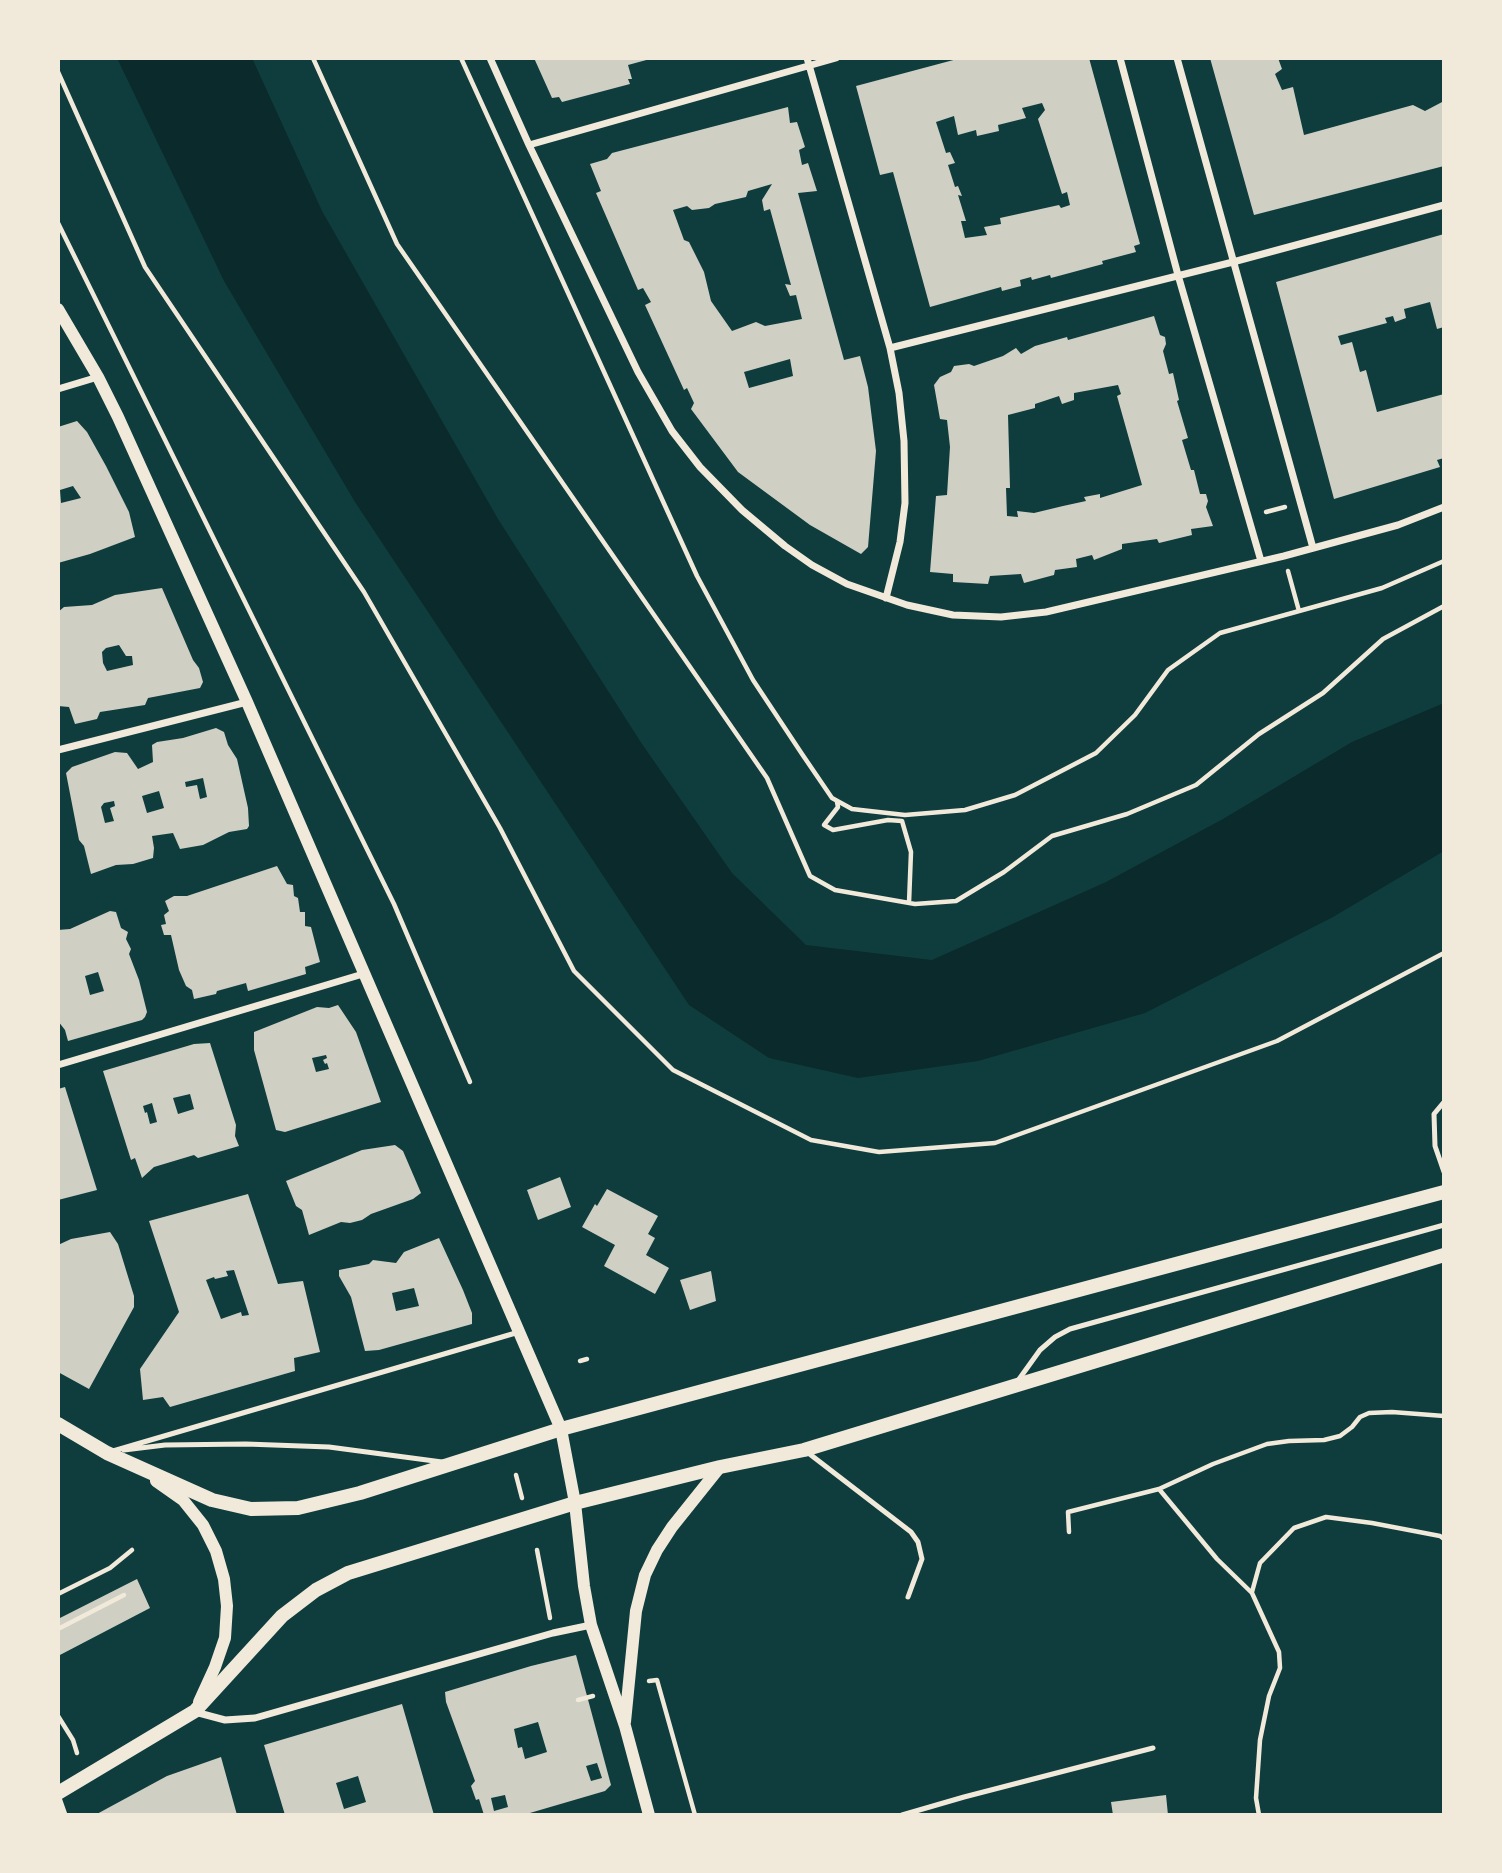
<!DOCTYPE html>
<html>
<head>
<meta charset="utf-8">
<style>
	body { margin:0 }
	#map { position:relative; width:1502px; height:1873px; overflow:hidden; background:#0f3d3e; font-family:Spectral,serif }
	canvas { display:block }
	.frame { position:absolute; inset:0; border:60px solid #f1e9da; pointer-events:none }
</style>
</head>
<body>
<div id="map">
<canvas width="1502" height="1873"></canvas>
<div class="frame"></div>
</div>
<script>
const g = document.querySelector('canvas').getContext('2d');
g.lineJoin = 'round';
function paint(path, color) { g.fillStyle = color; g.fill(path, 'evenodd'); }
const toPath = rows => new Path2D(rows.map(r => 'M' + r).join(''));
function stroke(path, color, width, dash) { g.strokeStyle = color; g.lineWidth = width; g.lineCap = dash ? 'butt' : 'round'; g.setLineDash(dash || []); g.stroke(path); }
paint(toPath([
	[117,58,252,58,322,211,498,519,642,744,732,873,806,945,932,960,1106,882,1223,819,1352,742,1444,703,1444,851,1333,917,1145,1013,978,1061,858,1078,769,1058,689,1005,355,502,224,281]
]), '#0a2a2b');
paint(toPath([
	[534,58,650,58,650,59,628,65,632,79,628,79,630,84,562,102,559,97,552,98],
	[961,58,1089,58,1140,244,1134,246,1136,252,1102,261,1103,264,1051,278,1050,275,1032,280,1031,277,1020,280,1021,286,1002,291,1001,287,930,307,893,172,880,175,856,86],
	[1042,103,1045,110,1038,119,1062,194,1067,192,1070,205,1061,208,1059,205,1000,218,1001,224,984,227,987,235,965,238,961,221,966,221,958,195,962,196,958,186,955,187,948,165,955,163,950,152,946,153,936,122,954,116,958,135,976,130,977,136,999,131,998,125,1026,118,1022,108],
	[1210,58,1278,58,1282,69,1275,74,1282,90,1293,87,1304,135,1413,105,1425,111,1444,101,1444,166,1254,215],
	[788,107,790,123,797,122,805,147,799,150,802,165,808,163,817,191,798,193,844,360,860,356,868,387,876,451,868,547,861,554,810,525,738,472,691,409,694,403,687,388,684,390,645,305,651,302,643,288,638,290,596,193,601,191,590,164,607,159,612,153],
	[772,184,762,200,764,211,770,209,791,285,785,284,790,296,796,295,802,319,765,326,756,322,732,331,711,301,704,272,689,242,684,240,673,210,687,206,692,210,709,208,715,204,746,197,748,191],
	[790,359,793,376,749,388,744,372],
	[1444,234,1444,327,1437,329,1430,302,1404,309,1406,318,1395,322,1393,316,1385,318,1387,323,1338,336,1341,345,1352,342,1360,372,1366,370,1377,412,1444,394,1444,458,1437,460,1440,467,1334,499,1276,282],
	[1154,316,1160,335,1165,337,1166,344,1163,351,1169,374,1173,373,1179,400,1177,401,1188,438,1182,440,1191,470,1194,470,1200,494,1206,494,1208,501,1206,507,1213,526,1191,529,1192,535,1159,543,1157,539,1122,544,1122,549,1094,560,1092,555,1076,559,1077,567,1055,570,1054,575,1024,583,1021,574,990,576,988,584,953,582,953,574,930,572,936,496,947,495,950,447,947,420,940,419,934,385,940,377,951,372,954,366,969,364,974,366,1003,356,1016,348,1021,354,1035,346,1067,337,1068,340],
	[1118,385,1121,394,1117,396,1142,485,1100,498,1100,494,1084,497,1086,501,1063,506,1034,513,1017,511,1018,517,1007,516,1006,488,1010,488,1008,415,1035,408,1035,404,1059,396,1062,404,1074,400,1074,393],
	[77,421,87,432,106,466,129,512,135,537,90,554,58,563,58,427],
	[73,486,81,498,61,503,60,490],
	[162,588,193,660,199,668,203,682,200,688,148,698,145,705,100,712,97,719,75,724,69,707,58,706,58,612,64,607,92,605,115,595],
	[119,645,126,656,132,656,133,665,107,671,103,663,102,652,106,648],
	[216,728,224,732,228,745,237,759,248,808,249,826,247,829,229,832,203,845,180,849,173,833,152,836,154,848,153,858,133,864,116,865,91,874,84,846,79,840,66,773,72,767,115,752,127,753,138,769,153,762,152,745,157,742,183,738],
	[203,778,207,797,200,799,197,785,186,787,185,782],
	[159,791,164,808,147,813,142,796],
	[114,801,115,806,110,808,114,821,105,823,101,807,104,803],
	[277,866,287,884,293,885,294,896,298,898,300,912,305,912,305,926,311,927,320,962,305,967,306,974,248,991,246,983,217,991,216,994,194,999,192,990,186,986,179,970,171,935,164,935,161,925,166,924,164,915,169,911,165,901,174,896,187,896],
	[110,911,116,912,121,928,128,932,126,939,131,949,129,954,139,980,147,1012,145,1017,142,1020,68,1041,65,1030,58,1021,58,930,70,929],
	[98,972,104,991,90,995,85,976],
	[338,1005,356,1032,381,1102,285,1132,276,1130,254,1050,254,1032,317,1007,329,1008],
	[326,1055,327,1058,323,1060,325,1064,327,1063,329,1069,316,1072,312,1058],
	[210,1043,236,1125,235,1136,239,1146,198,1158,194,1155,154,1167,142,1178,135,1158,131,1160,103,1071,194,1044],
	[190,1094,194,1109,178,1114,173,1098],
	[152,1103,157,1122,150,1124,147,1112,145,1113,143,1106],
	[65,1087,97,1190,58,1200,58,1089],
	[395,1145,403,1151,421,1193,413,1199,371,1214,362,1220,350,1223,341,1222,309,1235,302,1210,296,1206,286,1181,362,1150],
	[560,1177,571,1207,538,1220,527,1190],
	[607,1189,658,1216,648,1234,655,1238,646,1255,669,1268,655,1294,604,1266,615,1245,582,1227,595,1204,597,1206],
	[248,1194,278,1284,303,1281,320,1352,294,1358,295,1371,170,1407,163,1397,143,1400,140,1369,179,1312,149,1221],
	[234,1270,249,1315,242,1316,241,1312,221,1319,206,1280,214,1277,215,1279,228,1276,226,1271],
	[110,1232,118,1244,134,1296,134,1307,89,1389,58,1372,58,1245,71,1239],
	[439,1238,463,1290,472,1313,472,1324,379,1350,365,1351,351,1297,339,1276,339,1270,369,1264,373,1260,396,1263,404,1252],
	[414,1288,419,1306,396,1311,392,1293],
	[711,1271,716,1301,690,1310,680,1280],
	[137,1579,150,1608,58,1656,58,1619],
	[576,1655,611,1785,605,1791,523,1815,484,1815,479,1799,476,1800,471,1786,475,1781,446,1702,445,1692,531,1666],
	[538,1722,547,1752,525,1759,522,1747,518,1748,514,1729],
	[597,1763,602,1778,591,1781,586,1766],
	[505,1795,508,1807,494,1811,491,1798],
	[402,1704,434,1815,285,1815,264,1745],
	[358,1776,366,1802,344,1809,336,1783],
	[221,1757,237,1815,95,1815,167,1776],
	[1166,1795,1168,1815,1113,1815,1111,1802]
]), '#cfcfc3');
stroke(toPath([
	[313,58,397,244,767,778,810,876,835,890,915,904,956,901,1004,872,1052,836,1127,814,1196,785,1259,734,1323,693,1383,639,1444,606],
	[461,58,697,576,753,680,802,754,832,798,852,809,905,815,965,810,1015,795,1096,753,1135,715,1168,670,1220,633,1382,588,1444,561],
	[58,72,145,267,364,592,500,828,574,971,673,1070,811,1140,879,1152,995,1143,1277,1041,1444,953],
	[58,223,394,904,470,1082],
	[1266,512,1285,507],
	[1288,571,1299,611],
	[837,802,838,807,824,825,833,830,888,820,902,821,911,852,909,903],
	[580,1361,587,1359],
	[516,1475,522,1498],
	[1069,1532,1068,1512,1159,1489],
	[537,1550,550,1618],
	[1252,1592,1260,1563,1294,1528,1326,1517,1372,1523,1440,1536,1444,1539],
	[58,1594,110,1568,132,1550],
	[58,1629,124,1595],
	[649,1681,657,1680,695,1815],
	[578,1700,593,1696],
	[58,1716,73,1740,77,1753],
	[1259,1815,1256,1798,1260,1740,1269,1696,1280,1668,1279,1652,1252,1593,1217,1559,1159,1489,1213,1464,1267,1444,1289,1441,1324,1440,1340,1436,1352,1427,1360,1417,1369,1413,1392,1412,1444,1416]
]), '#f1e9da', 4.5);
stroke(toPath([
	[1444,1102,1434,1114,1435,1146,1444,1172],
	[1017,1382,1040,1350,1055,1337,1070,1329,1444,1225],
	[124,1450,165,1445,246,1444,329,1447,442,1462],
	[113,1451,519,1332],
	[807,1452,911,1532,918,1542,922,1559,908,1597],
	[902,1815,964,1797,1153,1748]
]), '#f1e9da', 5);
stroke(toPath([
	[490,58,529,145,638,372,672,431,700,467,742,510,785,546,812,565,847,584,907,605,953,615,1001,617,1046,612,1284,556,1398,525,1444,507],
	[807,58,890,348,899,393,904,441,905,503,900,542,886,598],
	[1120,58,1178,275,1261,561],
	[1177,58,1313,548],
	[529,145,836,58],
	[890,348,1233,262,1444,205],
	[58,389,98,377],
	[58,750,247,702],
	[58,1065,363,974],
	[195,1712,225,1720,255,1718,553,1633,591,1625],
	[58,1798,64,1815]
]), '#f1e9da', 7);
stroke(toPath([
	[58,309,98,377,118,417,247,702,561,1429,575,1503,584,1586,591,1625,625,1726,649,1815],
	[156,1481,183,1500,203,1525,216,1551,224,1579,227,1606,225,1638,215,1667,199,1702],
	[625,1722,636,1611,645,1575,657,1550,672,1527,720,1467]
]), '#f1e9da', 12);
stroke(toPath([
	[58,1424,107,1453,212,1500,251,1509,298,1508,360,1493,561,1429,1444,1192],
	[58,1793,195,1711,282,1616,316,1590,348,1573,575,1503,720,1467,804,1450,1444,1255]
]), '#f1e9da', 14);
</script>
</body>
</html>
